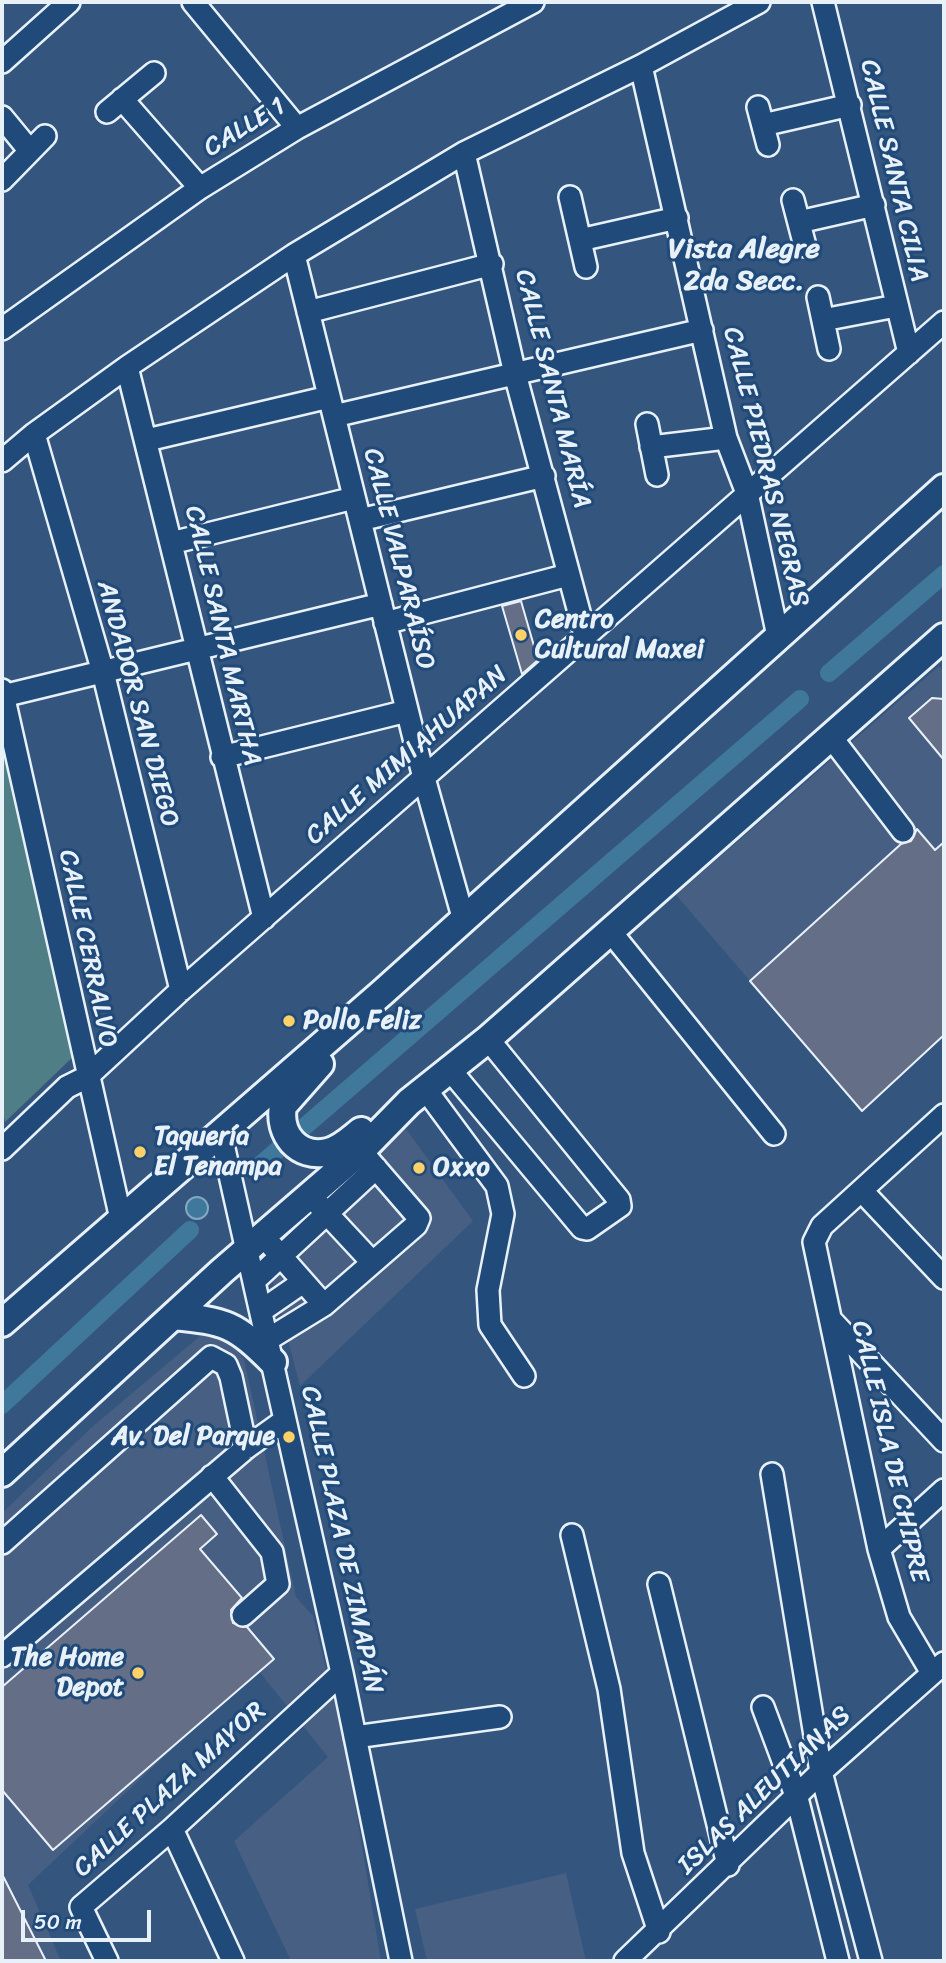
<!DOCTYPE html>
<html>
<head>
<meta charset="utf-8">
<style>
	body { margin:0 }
	#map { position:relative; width:946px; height:1963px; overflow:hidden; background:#34557e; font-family:Sriracha,sans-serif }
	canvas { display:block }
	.frame { position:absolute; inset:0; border:4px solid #e8f1f8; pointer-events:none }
	.scale { position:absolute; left:21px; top:1910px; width:130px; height:32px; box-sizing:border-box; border:4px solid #e8f1f8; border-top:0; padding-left:9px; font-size:21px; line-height:24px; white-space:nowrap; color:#e8f1f8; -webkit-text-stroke:5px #1f4a7a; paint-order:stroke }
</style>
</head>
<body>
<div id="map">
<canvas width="946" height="1963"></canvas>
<div class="frame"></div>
<div class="scale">50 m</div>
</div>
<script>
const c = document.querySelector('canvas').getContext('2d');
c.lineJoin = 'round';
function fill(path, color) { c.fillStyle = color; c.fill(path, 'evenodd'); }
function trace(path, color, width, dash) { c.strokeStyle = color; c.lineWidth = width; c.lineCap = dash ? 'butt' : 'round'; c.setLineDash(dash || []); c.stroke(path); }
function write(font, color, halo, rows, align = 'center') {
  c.font = font + ' Sriracha,sans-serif'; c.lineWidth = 6; c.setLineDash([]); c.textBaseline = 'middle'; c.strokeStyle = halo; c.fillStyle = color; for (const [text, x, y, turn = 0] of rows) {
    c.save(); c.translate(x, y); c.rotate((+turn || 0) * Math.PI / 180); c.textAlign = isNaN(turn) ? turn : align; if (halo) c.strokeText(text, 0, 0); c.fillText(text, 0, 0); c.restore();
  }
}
fill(new Path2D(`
	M 939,666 L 944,672 L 944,1035 L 862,1111 L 676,895 Z
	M 406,1129 L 473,1221 L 300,1386 L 266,1256 L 284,1233 Z
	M 200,1336 L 213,1336 L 231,1343 L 244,1359 L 296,1597 L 313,1616 L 345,1744 L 381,1961 L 291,1961 L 234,1841 L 328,1757 L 257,1669 L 28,1885 L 61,1961 L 2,1961 L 2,1513 L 92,1427 Z
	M 566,1873 L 586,1961 L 427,1961 L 415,1909 Z`), '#465f83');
fill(new Path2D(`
	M 2,725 L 76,1054 L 5,1122 L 2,1105 Z`), '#507e87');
const water = new Path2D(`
	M186 1208a11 11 0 1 1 22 0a11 11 0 1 1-22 0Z`);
fill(water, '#40789b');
trace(water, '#83a8c0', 2);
trace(new Path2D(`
	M 829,673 L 944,574
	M 259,1166 L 800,699
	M 2,1405 L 190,1230`), '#40789b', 18);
const building = new Path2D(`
	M 521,601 L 538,660 L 522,674 L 502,606 Z
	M 932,698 L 944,699 L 944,760 L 909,718 Z
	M 917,829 L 935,850 L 944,842 L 944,1035 L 862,1111 L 750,981 L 901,844 L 911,841 Z
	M 201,1515 L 217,1534 L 200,1549 L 242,1598 L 231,1610 L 233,1623 L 247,1627 L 274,1659 L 53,1850 L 2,1790 L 2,1687 Z
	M 2,1874 L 46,1961 L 2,1961 Z`);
fill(building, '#656e87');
trace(building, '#e8f1f8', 2);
const minor = new Path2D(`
	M 193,2 L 297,128
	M 823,2 L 909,353
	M 2,62 L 69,2
	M 641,66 L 726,438 L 747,493 L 778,636
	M 122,99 L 200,188
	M 758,107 L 768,145
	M 107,112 L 154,73
	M 2,117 L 30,151
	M 763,125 L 850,105
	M 464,153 L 515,374 L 586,638
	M 2,180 L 45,136
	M 570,197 L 586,267
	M 793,200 L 805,246
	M 799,222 L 874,205
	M 580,240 L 677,218
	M 294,255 L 424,778 L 463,917
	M 818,297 L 829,349
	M 308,312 L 492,264
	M 823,320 L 896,306
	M 2,329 L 200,188 L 297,128 L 533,2
	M 127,367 L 264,918
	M 334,416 L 702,330
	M 647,424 L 657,475
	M 34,434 L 103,672 L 181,990
	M 147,440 L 329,397
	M 651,447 L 726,438
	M 2,461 L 34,434 L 127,367 L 294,255 L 464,153 L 641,66 L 759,2
	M 360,520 L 544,476
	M 171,543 L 354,498
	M 385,623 L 568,575
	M 2,690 L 121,1219
	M 3,696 L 381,604
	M 831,737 L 903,831
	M 222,757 L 407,711
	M 610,931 L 774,1134
	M 451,1071 L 582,1228 L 587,1229 L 620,1206 L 619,1200 L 488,1039
	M 426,1090 L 497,1186 L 503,1214 L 488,1290 L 490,1325 L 524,1376
	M 220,1131 L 342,1673 L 401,1961
	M 2,1149 L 67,1087 L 87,1077 L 181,990 L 944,322
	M 862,1191 L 944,1278
	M 319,1205 L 372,1262
	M 272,1246 L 324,1305
	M 254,1281 L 376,1168
	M 261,1311 L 303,1282
	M 831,1320 L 944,1441
	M 267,1340 L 324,1305 L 416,1225 L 419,1218 L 361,1151
	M 772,1474 L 821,1772 L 871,1961
	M 212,1476 L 272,1552 L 278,1584 L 243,1615
	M 572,1535 L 609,1689 L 633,1853 L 659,1932
	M 2,1543 L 211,1357 L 226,1365 L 231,1377 L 246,1448
	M 879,1549 L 944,1490
	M 659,1584 L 728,1865
	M 2,1656 L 246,1448 L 285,1420
	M 932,1673 L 899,1617 L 879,1549 L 814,1242 L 822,1226 L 944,1115
	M 763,1707 L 797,1798 L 838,1961
	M 355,1737 L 500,1717
	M 172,1829 L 233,1961
	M 107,1961 L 81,1907 L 172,1829 L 342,1673
	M 625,1961 L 821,1772 L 944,1663`);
const major = new Path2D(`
	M 320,1064 L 283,1106 C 278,1134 298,1159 328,1152 C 341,1149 351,1139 361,1131
	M 173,1316 C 226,1321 235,1324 273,1362
	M 2,1323 L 383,992 L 944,488
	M 2,1473 L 222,1271 L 361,1151 L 409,1102 L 488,1039 L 944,637`);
trace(minor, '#e8f1f8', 26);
trace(major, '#e8f1f8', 32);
trace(minor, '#1f4a7a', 21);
trace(major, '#1f4a7a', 26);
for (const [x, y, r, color] of [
	[521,635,7,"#ffd166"],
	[289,1021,7,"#ffd166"],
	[140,1152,7,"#ffd166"],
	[419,1168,7,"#ffd166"],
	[289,1437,7,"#ffd166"],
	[138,1673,7,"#ffd166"]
]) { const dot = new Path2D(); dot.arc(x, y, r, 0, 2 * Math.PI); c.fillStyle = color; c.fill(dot); trace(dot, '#1f4a7a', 2.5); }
write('26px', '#e8f1f8', '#1f4a7a', [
	["CALLE 1",245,128,-31],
	["CALLE SANTA CILIA",893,171,77],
	["CALLE SANTA MARÍA",552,389,76],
	["CALLE PIEDRAS NEGRAS",765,467,76],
	["CALLE VALPARAÍSO",398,559,76],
	["CALLE SANTA MARTHA",222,636,77],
	["ANDADOR SAN DIEGO",137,704,75],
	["CALLE MIMIAHUAPAN",407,756,-41],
	["CALLE CERRALVO",87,949,78],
	["CALLE ISLA DE CHIPRE",889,1452,77],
	["CALLE PLAZA DE ZIMAPÁN",341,1540,78],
	["CALLE PLAZA MAYOR",170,1790,-42],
	["ISLAS ALEUTIANAS",765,1791,-44]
]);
write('bold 26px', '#e8f1f8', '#1f4a7a', [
	["Centro",535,620],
	["Cultural Maxei",535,650],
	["Pollo Feliz",303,1021],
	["Taquería",154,1137],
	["El Tenampa",154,1167],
	["Oxxo",433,1168],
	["Av. Del Parque",275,1437,"right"],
	["The Home",124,1658,"right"],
	["Depot",124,1688,"right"]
], 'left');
write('bold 28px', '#e8f1f8', '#1f4a7a', [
	["Vista Alegre",744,250],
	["2da Secc.",744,282]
]);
</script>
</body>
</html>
